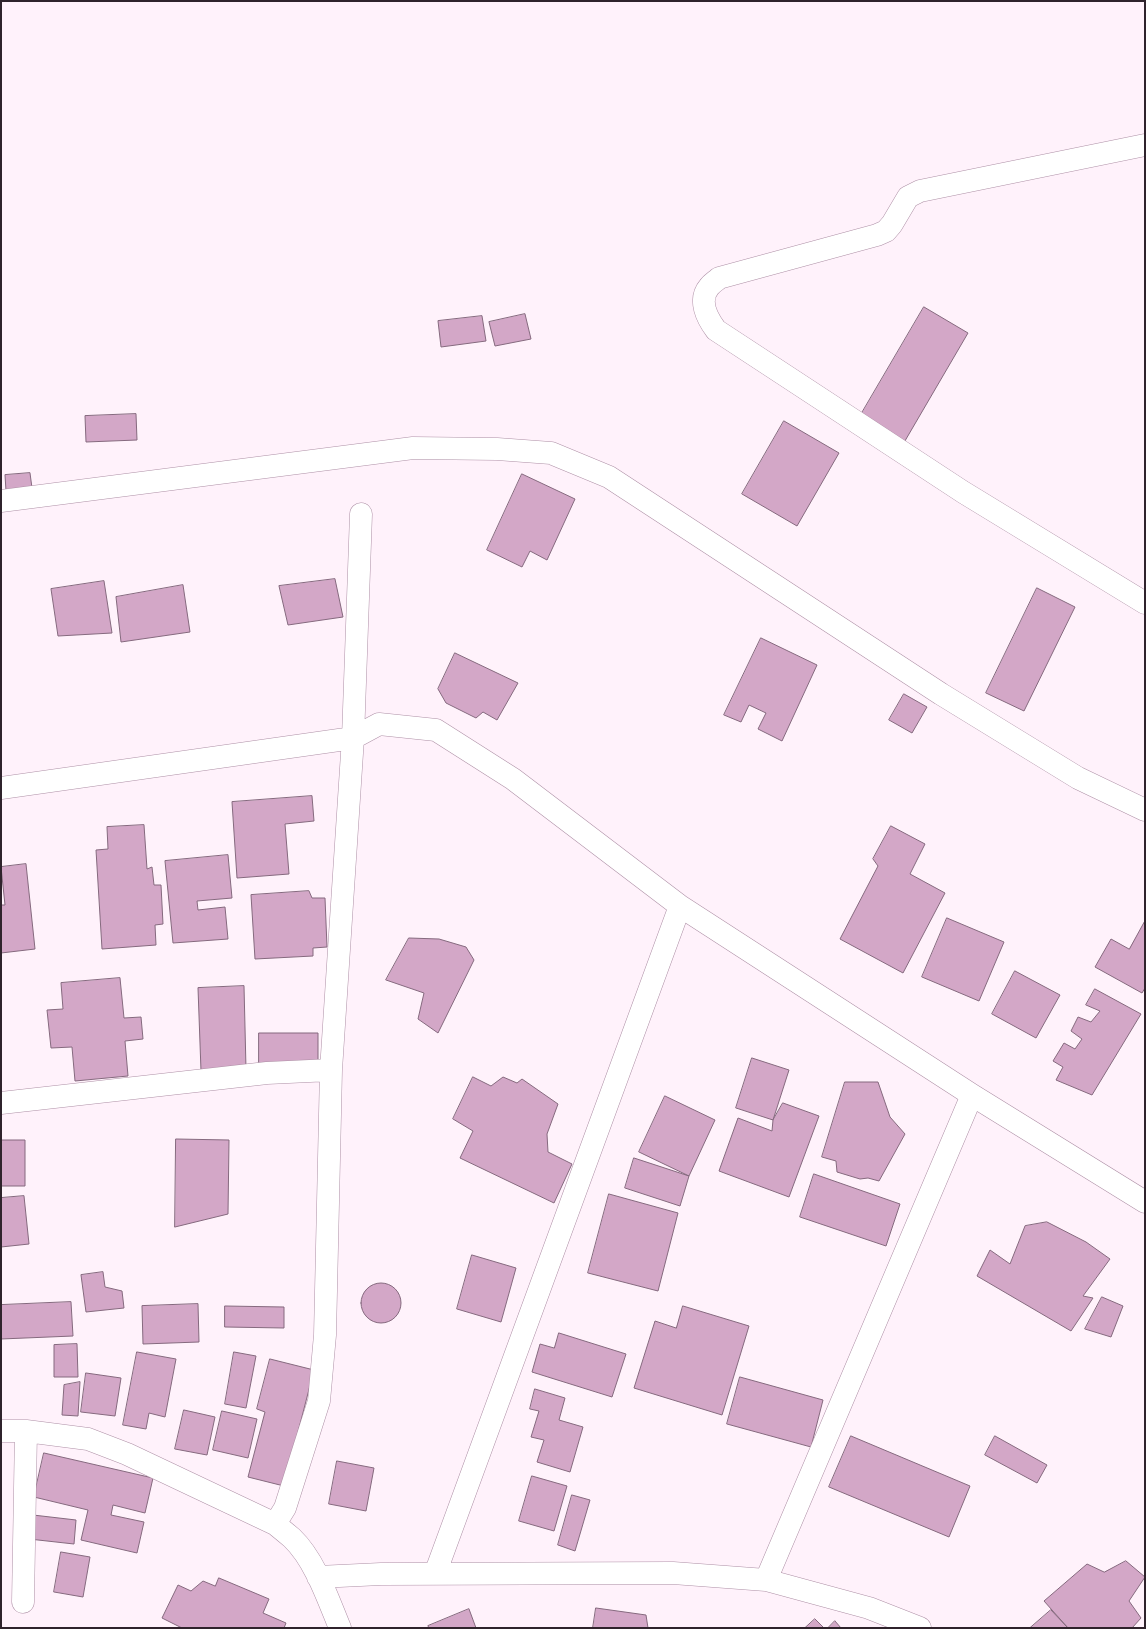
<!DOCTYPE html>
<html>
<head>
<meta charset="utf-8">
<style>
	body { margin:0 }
	#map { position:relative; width:1146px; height:1629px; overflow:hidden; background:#fff2fb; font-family:"Zilla Slab",serif }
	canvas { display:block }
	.frame { position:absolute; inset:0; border:2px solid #2f232c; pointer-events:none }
</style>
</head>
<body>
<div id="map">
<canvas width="1146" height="1629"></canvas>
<div class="frame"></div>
</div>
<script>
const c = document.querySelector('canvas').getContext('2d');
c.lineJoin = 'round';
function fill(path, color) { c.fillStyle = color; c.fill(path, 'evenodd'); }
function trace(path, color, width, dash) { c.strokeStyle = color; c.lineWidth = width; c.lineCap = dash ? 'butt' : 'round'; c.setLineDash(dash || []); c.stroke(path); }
const building = new Path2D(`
	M 924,307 L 968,333 L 902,446 L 859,418 Z
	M 525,314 L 531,339 L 495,346 L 489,322 Z
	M 482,316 L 486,341 L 441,347 L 438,321 Z
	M 136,414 L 137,440 L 86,442 L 85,416 Z
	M 784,421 L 839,453 L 797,526 L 742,494 Z
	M 30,473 L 32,488 L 6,491 L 5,475 Z
	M 522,474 L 575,499 L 547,560 L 530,551 L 522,567 L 487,550 Z
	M 335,579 L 343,617 L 288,625 L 279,586 Z
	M 104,581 L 112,633 L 58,636 L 51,589 Z
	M 183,585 L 190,632 L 121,642 L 116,597 Z
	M 1037,588 L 1075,607 L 1024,711 L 986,693 Z
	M 761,638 L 817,665 L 782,741 L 758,729 L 766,713 L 749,705 L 741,722 L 724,715 Z
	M 455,653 L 518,683 L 497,720 L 483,712 L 476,718 L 446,703 L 438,689 Z
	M 904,694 L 927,707 L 912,733 L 889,720 Z
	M 312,796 L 314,821 L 285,824 L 289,874 L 237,878 L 232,802 Z
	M 144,825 L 147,869 L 152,867 L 154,885 L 161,885 L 163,924 L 155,925 L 156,945 L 102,949 L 96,850 L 108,849 L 107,827 Z
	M 891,826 L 925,844 L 910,874 L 945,893 L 903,973 L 840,939 L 878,866 L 873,859 Z
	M 228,855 L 232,898 L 197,901 L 198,910 L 225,907 L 228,939 L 173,943 L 165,861 Z
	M 26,864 L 35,949 L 1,953 L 1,905 L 5,905 L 1,867 Z
	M 309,891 L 312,898 L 325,898 L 327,947 L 313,948 L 313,956 L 255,959 L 251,895 Z
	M 947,918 L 1004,942 L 979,1001 L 922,977 Z
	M 1145,921 L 1145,988 L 1142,993 L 1095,967 L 1111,939 L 1129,949 Z
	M 409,938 L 439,939 L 466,947 L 474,960 L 438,1033 L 418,1019 L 424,993 L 386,980 Z
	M 1015,971 L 1060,995 L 1036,1038 L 992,1014 Z
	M 120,978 L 124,1018 L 141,1017 L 143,1039 L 125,1041 L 128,1076 L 75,1081 L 72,1047 L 51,1048 L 47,1010 L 63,1009 L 61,983 Z
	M 244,986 L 246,1069 L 201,1071 L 198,988 Z
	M 1095,989 L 1141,1014 L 1092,1095 L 1056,1080 L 1063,1067 L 1053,1061 L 1064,1043 L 1075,1049 L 1082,1039 L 1071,1031 L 1078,1017 L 1091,1022 L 1100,1011 L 1086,1005 Z
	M 259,1033 L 318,1033 L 318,1067 L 259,1067 Z
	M 752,1058 L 789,1070 L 773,1120 L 736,1108 Z
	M 473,1077 L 491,1086 L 503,1077 L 517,1083 L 522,1079 L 558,1104 L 547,1134 L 548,1152 L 572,1164 L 554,1203 L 460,1158 L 473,1131 L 453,1119 Z
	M 845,1082 L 878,1082 L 890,1117 L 905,1134 L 879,1181 L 868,1178 L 860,1179 L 837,1172 L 836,1161 L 822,1157 Z
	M 665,1096 L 715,1120 L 689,1176 L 639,1152 Z
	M 783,1103 L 819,1116 L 789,1197 L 719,1171 L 738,1118 L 772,1131 L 773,1120 Z
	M 176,1139 L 229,1140 L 228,1214 L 175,1227 Z
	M 1,1140 L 25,1140 L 25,1186 L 1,1186 Z
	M 634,1158 L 689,1176 L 680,1206 L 625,1188 Z
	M 814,1174 L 900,1204 L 886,1246 L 800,1217 Z
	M 609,1194 L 678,1213 L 658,1291 L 588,1273 Z
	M 24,1196 L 29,1244 L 1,1247 L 1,1198 Z
	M 1047,1222 L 1086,1242 L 1110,1259 L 1083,1296 L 1093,1298 L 1071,1331 L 977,1276 L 990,1250 L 1010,1264 L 1025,1226 Z
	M 472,1255 L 516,1268 L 501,1322 L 457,1309 Z
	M 103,1272 L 105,1287 L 122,1291 L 124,1308 L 86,1312 L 81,1275 Z
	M361 1303a20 20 0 1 1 40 0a20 20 0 1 1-40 0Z
	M 1102,1297 L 1123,1306 L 1111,1337 L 1085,1329 Z
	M 71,1302 L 73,1336 L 1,1339 L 1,1305 Z
	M 198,1304 L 199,1342 L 143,1344 L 142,1306 Z
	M 225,1306 L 284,1307 L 284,1328 L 225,1327 Z
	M 683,1306 L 749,1326 L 722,1415 L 634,1388 L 655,1321 L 676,1328 Z
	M 559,1333 L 626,1354 L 612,1397 L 532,1372 L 540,1344 L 554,1348 Z
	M 77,1344 L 78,1377 L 54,1377 L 54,1345 Z
	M 137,1352 L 176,1359 L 165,1417 L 149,1413 L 146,1429 L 123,1425 Z
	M 234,1352 L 256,1356 L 246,1408 L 225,1404 Z
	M 270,1359 L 314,1370 L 284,1486 L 248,1477 L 265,1412 L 257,1409 Z
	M 86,1373 L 121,1378 L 115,1416 L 81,1412 Z
	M 740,1377 L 823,1400 L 811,1447 L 727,1424 Z
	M 80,1382 L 78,1416 L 62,1415 L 64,1385 Z
	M 535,1389 L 565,1398 L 559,1420 L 583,1427 L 570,1472 L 537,1462 L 544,1440 L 531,1437 L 539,1411 L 530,1409 Z
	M 184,1410 L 215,1417 L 207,1455 L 175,1449 Z
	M 222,1411 L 257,1419 L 248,1458 L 213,1450 Z
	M 851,1436 L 970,1486 L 949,1537 L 829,1487 Z
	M 995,1436 L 1047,1465 L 1037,1483 L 985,1455 Z
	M 44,1453 L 153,1478 L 145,1513 L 113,1505 L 111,1515 L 144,1522 L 137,1553 L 81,1540 L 88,1510 L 34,1497 Z
	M 337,1461 L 374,1468 L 366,1511 L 329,1504 Z
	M 532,1476 L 567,1486 L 554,1531 L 519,1521 Z
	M 572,1495 L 590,1500 L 575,1551 L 558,1545 Z
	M 33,1515 L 76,1520 L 74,1544 L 29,1539 Z
	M 61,1552 L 90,1557 L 83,1597 L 54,1592 Z
	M 1126,1561 L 1145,1577 L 1129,1601 L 1141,1618 L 1132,1628 L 1068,1628 L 1044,1601 L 1087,1564 L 1104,1572 Z
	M 219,1578 L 269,1599 L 263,1613 L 286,1623 L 284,1628 L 182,1628 L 162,1618 L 178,1585 L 191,1591 L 203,1581 L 215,1586 Z
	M 596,1608 L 646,1615 L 648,1628 L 593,1628 Z
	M 469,1609 L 476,1628 L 429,1628 L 428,1626 Z
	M 1051,1610 L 1068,1628 L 1030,1628 Z
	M 815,1619 L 824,1628 L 805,1628 Z
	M 835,1621 L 841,1628 L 828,1628 Z`);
fill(building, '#d3a7c7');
trace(building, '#85697e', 1);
const minor = new Path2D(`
	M 1145,145 L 920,191 L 908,197 L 892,224 L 886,231 L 877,235 L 719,278 C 716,281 712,283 709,287 C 698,300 707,318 716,330 L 963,492 L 1145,603
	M 1,501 L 413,448 L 497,449 L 551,453 L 609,477 L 941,694 L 1078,778 L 1145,810
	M 1,788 L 353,738 L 379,724 L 436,730 L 513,779 L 680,906 L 972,1095 L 1145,1202
	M 1,1103 L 267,1073 L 331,1070
	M 1,1431 L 26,1431 L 88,1439 L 127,1454 L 275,1524 C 280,1528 286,1533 292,1538 C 315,1560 328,1599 340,1628
	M 275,1524 L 285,1508 L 319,1401 L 325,1335 L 331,1070 L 353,738 L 361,514
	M 435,1574 L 680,906
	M 318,1577 L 381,1574 L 673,1573 L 766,1580 L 869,1608 L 920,1628
	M 766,1580 L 972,1095
	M 23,1602 L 26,1431`);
trace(minor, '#ae90a6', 23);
trace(minor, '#fff', 22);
</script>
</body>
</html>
